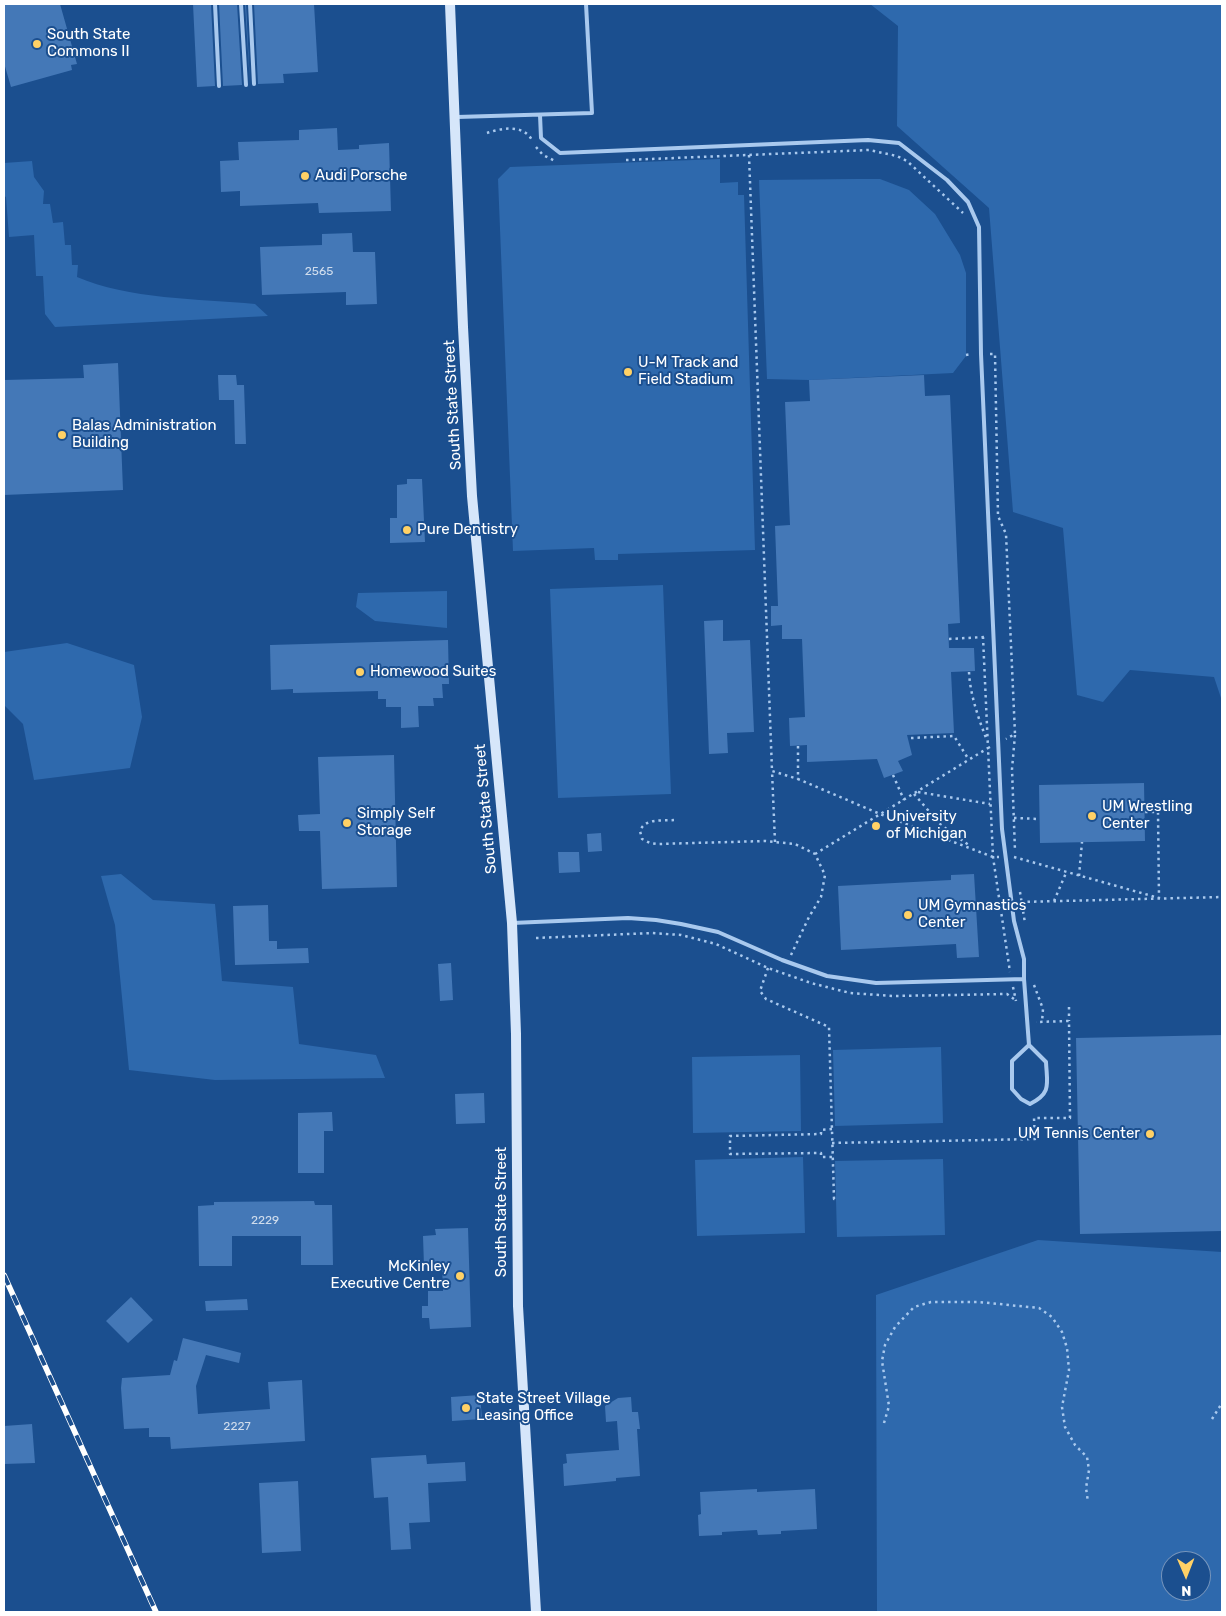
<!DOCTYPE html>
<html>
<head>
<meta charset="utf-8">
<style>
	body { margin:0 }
	#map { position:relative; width:1226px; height:1616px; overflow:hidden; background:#1b4f8f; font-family:Rubik,sans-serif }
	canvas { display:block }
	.frame { position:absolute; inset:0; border:5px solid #fff; pointer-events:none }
	.north { position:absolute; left:1161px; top:1551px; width:50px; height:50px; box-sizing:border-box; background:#1b4f8f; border:1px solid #7695bc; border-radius:50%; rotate:179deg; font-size:14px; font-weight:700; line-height:20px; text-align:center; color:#fff }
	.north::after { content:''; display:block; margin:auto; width:18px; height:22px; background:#ffd166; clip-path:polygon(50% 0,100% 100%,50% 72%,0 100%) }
</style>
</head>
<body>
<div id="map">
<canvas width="1226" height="1616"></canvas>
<div class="frame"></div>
<div class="north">N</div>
</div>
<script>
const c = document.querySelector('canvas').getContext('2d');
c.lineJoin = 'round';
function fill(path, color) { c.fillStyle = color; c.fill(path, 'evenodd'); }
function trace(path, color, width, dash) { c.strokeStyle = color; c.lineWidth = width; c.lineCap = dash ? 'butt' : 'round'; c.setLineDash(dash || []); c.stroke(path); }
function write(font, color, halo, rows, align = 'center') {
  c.font = font + ' Rubik,sans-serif'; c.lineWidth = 4; c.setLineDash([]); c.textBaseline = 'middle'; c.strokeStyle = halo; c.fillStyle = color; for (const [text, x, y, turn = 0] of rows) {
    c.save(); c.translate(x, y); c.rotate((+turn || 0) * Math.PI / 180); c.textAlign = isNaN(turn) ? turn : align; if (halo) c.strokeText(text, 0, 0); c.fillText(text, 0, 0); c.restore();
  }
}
fill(new Path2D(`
	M 870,4 L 1222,4 L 1222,701 L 1214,677 L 1130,670 L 1103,702 L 1077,695 L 1063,528 L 1013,512 L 989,208 L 897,126 L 898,26 Z
	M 720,159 L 720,183 L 738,182 L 738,195 L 744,195 L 755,550 L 618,554 L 618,560 L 595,560 L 594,548 L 513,551 L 498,179 L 510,167 Z
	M 32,161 L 34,177 L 44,191 L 43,204 L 50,204 L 53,223 L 63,222 L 65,245 L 71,245 L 72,265 L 78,265 L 77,277 C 127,299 200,299 255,304 L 268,316 L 55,327 L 45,314 L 43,276 L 36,276 L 34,235 L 9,237 L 6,197 L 4,196 L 4,163 Z
	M 856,179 L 880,179 L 909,190 L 935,214 L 960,255 L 966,273 L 966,356 L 953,373 L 809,380 L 767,379 L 759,180 Z
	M 663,585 L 671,794 L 558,798 L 550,589 Z
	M 447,591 L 447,628 L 375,621 L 356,607 L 358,593 Z
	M 67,643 L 134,665 L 142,717 L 130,768 L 34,780 L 23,724 L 4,705 L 4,652 Z
	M 121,874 L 153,900 L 215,904 L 222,981 L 293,987 L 299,1044 L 376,1055 L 385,1078 L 215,1080 L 129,1070 L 115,925 L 101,876 Z
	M 941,1047 L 943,1123 L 835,1126 L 833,1050 Z
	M 800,1055 L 801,1131 L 693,1133 L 692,1057 Z
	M 803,1157 L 805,1233 L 697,1236 L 695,1160 Z
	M 943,1159 L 945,1235 L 837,1237 L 835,1161 Z
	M 1038,1240 L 1222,1252 L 1222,1612 L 877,1612 L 876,1295 ZM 1171,1561 L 1201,1561 L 1201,1591 L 1171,1591 Z`), '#2e69ad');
fill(new Path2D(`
	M 4,4 L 60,4 L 77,64 L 71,65 L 72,70 L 11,87 L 4,63 Z
	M 193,4 L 211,4 L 215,86 L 197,87 Z
	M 219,4 L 237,4 L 242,85 L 223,86 Z
	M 245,4 L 246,4 L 250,85 Z
	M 254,4 L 314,4 L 318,72 L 283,74 L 284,83 L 258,84 Z
	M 337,128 L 338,150 L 359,149 L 359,145 L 389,143 L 391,211 L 319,213 L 318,203 L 240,206 L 240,191 L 221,192 L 220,161 L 239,160 L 238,142 L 299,140 L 299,130 Z
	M 352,233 L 353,252 L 375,252 L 377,304 L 346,305 L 346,292 L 262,295 L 260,247 L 322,245 L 322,234 Z
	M 118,363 L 123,490 L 4,495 L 4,380 L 84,378 L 83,365 Z
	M 218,375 L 236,375 L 237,385 L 244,385 L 246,444 L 235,444 L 234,400 L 219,400 Z
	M 924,375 L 925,396 L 950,395 L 960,623 L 948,624 L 949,648 L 974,648 L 975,671 L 951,672 L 954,733 L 907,735 L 912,755 L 898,761 L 903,771 L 884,778 L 877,759 L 807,762 L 807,745 L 790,746 L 789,718 L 805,717 L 802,639 L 782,639 L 782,625 L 771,626 L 771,606 L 778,606 L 775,526 L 790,525 L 785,402 L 810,401 L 809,380 Z
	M 407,479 L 422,479 L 425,542 L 390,543 L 390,518 L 397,518 L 397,485 L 407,484 Z
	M 723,620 L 723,641 L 750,640 L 754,732 L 727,733 L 728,753 L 709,754 L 704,621 Z
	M 448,640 L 449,684 L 442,684 L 443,698 L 433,698 L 434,706 L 418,706 L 419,727 L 401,728 L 401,707 L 386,707 L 386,699 L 378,699 L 378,691 L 293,693 L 293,689 L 271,690 L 270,645 Z
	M 394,755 L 397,887 L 322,889 L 320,831 L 299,831 L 298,815 L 320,814 L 318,757 Z
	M 1144,783 L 1145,841 L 1040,843 L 1039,785 Z
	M 601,833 L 602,851 L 588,852 L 587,834 Z
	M 558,852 L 579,852 L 580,872 L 559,873 Z
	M 974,874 L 979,957 L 957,958 L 956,944 L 841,950 L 838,886 L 951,880 L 951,875 Z
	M 268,905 L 269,941 L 277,941 L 277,949 L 308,948 L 309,963 L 235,965 L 233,906 Z
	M 451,963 L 453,1000 L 440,1001 L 438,964 Z
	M 1222,1035 L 1222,1231 L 1080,1234 L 1076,1038 Z
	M 484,1093 L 485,1123 L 456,1124 L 455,1094 Z
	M 332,1112 L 333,1131 L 324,1131 L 324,1173 L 298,1173 L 298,1113 Z
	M 314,1201 L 315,1205 L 332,1205 L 333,1265 L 301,1265 L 301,1236 L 232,1236 L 232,1266 L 199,1266 L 198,1206 L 214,1205 L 214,1202 Z
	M 468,1228 L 471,1327 L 430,1329 L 429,1318 L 422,1318 L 422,1306 L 428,1306 L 428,1291 L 443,1291 L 442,1266 L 424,1266 L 423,1236 L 436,1235 L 435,1229 Z
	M 131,1297 L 153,1320 L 128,1343 L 106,1321 Z
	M 247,1299 L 248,1310 L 206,1311 L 205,1301 Z
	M 183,1338 L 241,1353 L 239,1363 L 206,1355 L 196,1386 L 198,1414 L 270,1409 L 268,1382 L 302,1380 L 305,1441 L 171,1449 L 170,1437 L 149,1437 L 149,1428 L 124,1429 L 121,1388 L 122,1378 L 170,1375 L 174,1360 L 177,1361 Z
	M 480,1395 L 482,1419 L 452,1421 L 451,1397 Z
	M 631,1397 L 632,1412 L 638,1412 L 640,1429 L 637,1429 L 640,1476 L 616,1478 L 616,1481 L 564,1486 L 563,1464 L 567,1463 L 566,1454 L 619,1450 L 617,1421 L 606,1422 L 605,1406 L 618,1398 Z
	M 32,1424 L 35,1463 L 4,1464 L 4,1426 Z
	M 426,1455 L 427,1464 L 465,1462 L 466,1481 L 428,1483 L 430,1522 L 409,1523 L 411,1549 L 391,1550 L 388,1497 L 374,1498 L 371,1458 Z
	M 298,1481 L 301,1551 L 262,1553 L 259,1483 Z
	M 757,1489 L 757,1492 L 815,1489 L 817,1529 L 781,1531 L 781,1534 L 758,1535 L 757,1530 L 722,1532 L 722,1535 L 699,1536 L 698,1515 L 701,1514 L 700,1492 Z`), '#4478b7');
trace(new Path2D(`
	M 487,133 C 502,128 523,124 532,140
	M 536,147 L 543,155 L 555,161
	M 749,155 L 772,771
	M 626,160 L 869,150 L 897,156 L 907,161 L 963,213
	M 990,354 L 995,354 L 998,516 L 1006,534 L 1015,734 L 1006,739
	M 966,355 L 972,354
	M 949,639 L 984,637
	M 969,672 C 970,694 978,717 986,738
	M 1015,735 L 1012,769 L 1015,851
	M 911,738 L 954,736 L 969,760
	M 798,746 L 798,779 L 880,814 L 993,857 L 999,857
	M 990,747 L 988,748 L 993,857 L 1010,972
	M 893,775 L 904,800
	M 918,792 L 990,804
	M 914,794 L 941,825 L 970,846
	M 1014,818 L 1039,819
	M 674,820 C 661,821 645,818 640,831 L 642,839 L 650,843 L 658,844 L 765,841 L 795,844 L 815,854 L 825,875 L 821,897 L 809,917 L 791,955
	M 775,842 L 772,771 L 798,779
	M 815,854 L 988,748 L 983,637
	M 1014,857 L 1159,898 L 1158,812 L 1145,812
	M 1079,876 L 1082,842
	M 1020,892 L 1025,923
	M 1054,901 L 1066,873
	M 1021,902 L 1222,897
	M 536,938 L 652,933 L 681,935 L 716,944 L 768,968 L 811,983 L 850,993 L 893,996 L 1007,994 L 1014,999
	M 768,968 L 760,991 L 766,999 L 829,1027 L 834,1199 L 836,1198
	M 1034,985 L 1043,1009 L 1042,1022
	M 1013,987 L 1016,1001
	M 1069,1007 L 1069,1021
	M 832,1129 L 821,1130 L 821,1134 L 730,1136 L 730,1154 L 821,1153 L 821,1157 L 833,1157
	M 832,1143 L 1035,1139 L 1034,1118 L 1070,1118 L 1069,1021 L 1036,1022
	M 1212,1419 L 1222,1403
	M 884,1423 L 889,1406 L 882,1361 L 885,1345 L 895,1327 L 914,1307 L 931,1302 L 979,1302 L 1039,1308 L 1052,1317 L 1062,1332 L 1067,1348 L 1069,1370 L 1062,1407 L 1065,1427 L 1075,1445 L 1087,1457 L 1089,1470 L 1086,1488 L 1088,1502`), '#a9c9ee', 2.5, [2.5, 4]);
trace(new Path2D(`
	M 215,4 L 219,86
	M 241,4 L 246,85
	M 250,4 L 254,84
	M 457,117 L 592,113 L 586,4
	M 512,923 L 628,918 L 656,920 L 681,924 L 718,932 L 782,960 L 827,976 L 876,983 L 1024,979 L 1024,959 L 1014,921 L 1002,829 L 981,354 L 979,227 L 968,202 L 947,180 L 899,143 L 868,140 L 560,153 L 541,138 L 540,115
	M 1024,979 L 1029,1045 L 1012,1061 L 1012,1089 L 1021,1099 L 1030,1104 C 1052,1093 1047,1084 1046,1062 L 1029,1045`), '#a9c9ee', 4);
trace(new Path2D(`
	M 450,4 L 463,327 L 472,496 L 512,923 L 516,1034 L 518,1306 L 536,1612`), '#d6e6fa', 10);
const rail = new Path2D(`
	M 4,1275 L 156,1612`);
trace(rail, '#fff', 5.5);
trace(rail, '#1b4f8f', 4, [11]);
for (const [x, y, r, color] of [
	[37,44,5,"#ffd166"],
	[305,176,5,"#ffd166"],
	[628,372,5,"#ffd166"],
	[62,435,5,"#ffd166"],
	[407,530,5,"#ffd166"],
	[360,672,5,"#ffd166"],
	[1092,816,5,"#ffd166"],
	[347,823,5,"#ffd166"],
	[876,826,5,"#ffd166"],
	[908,915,5,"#ffd166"],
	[1150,1134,5,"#ffd166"],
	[460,1276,5,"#ffd166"],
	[466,1408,5,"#ffd166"]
]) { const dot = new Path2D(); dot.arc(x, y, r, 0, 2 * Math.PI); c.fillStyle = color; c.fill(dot); trace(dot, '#1b4f8f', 2); }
write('12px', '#d0dded', null, [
	["2565",319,272],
	["2229",265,1221],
	["2227",237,1427]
]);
write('15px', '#fff', '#1b4f8f', [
	["South State",47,35],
	["Commons II",47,52],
	["Audi Porsche",315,176],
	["U-M Track and",638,363],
	["Field Stadium",638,380],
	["Balas Administration",72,426],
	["Building",72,443],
	["Pure Dentistry",417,530],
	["Homewood Suites",370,672],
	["UM Wrestling",1102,807],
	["Center",1102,824],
	["Simply Self",357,814],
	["Storage",357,831],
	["University",886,817],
	["of Michigan",886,834],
	["UM Gymnastics",918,906],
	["Center",918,923],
	["UM Tennis Center",1140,1134,"right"],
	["McKinley",450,1267,"right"],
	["Executive Centre",450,1284,"right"],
	["State Street Village",476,1399],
	["Leasing Office",476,1416]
], 'left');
write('15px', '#fff', '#1b4f8f', [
	["South State Street",453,405,-93],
	["South State Street",486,809,-95],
	["South State Street",502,1212,-90]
]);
</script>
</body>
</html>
